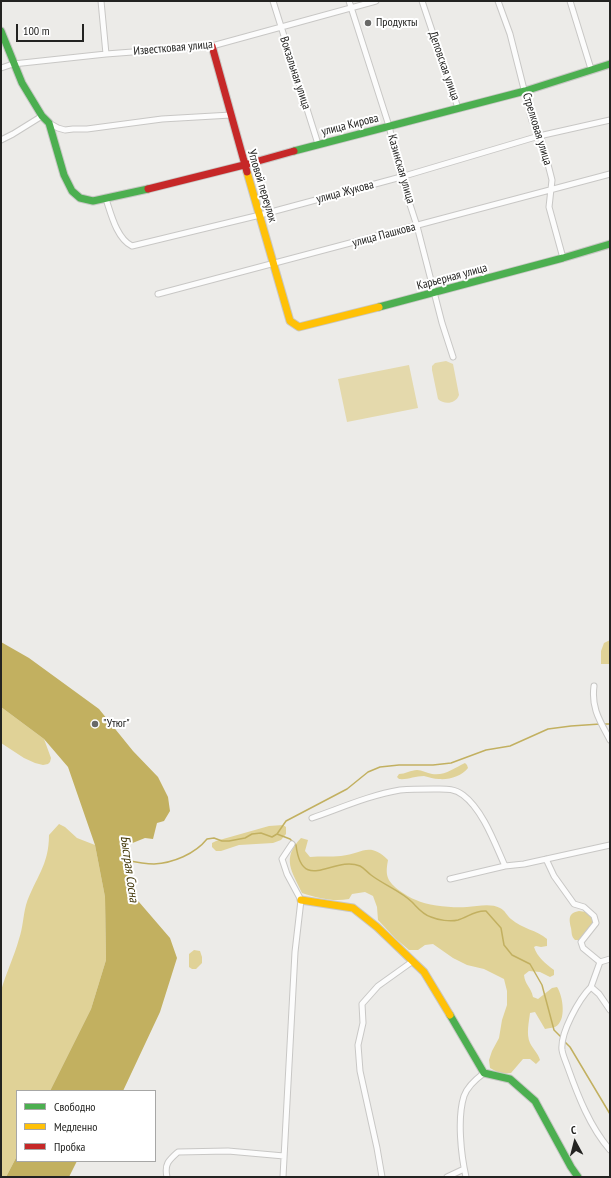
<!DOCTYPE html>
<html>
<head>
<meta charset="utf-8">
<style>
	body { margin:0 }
	#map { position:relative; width:611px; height:1178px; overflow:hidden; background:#ecebe8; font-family:"PT Sans Narrow",sans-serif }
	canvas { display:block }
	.frame { position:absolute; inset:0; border:2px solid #232321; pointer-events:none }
	.legend { position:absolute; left:16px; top:1090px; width:140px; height:72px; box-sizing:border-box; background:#fff; border:1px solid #a7a7a6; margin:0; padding:5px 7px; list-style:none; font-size:12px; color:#232321 }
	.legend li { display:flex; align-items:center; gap:8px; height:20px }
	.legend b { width:20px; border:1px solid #a7a7a6 }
	.north { position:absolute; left:555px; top:1122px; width:40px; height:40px; -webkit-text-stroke:3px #fff; paint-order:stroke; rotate:353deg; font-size:11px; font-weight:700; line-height:16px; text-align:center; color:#232321 }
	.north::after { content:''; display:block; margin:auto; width:14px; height:18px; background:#232321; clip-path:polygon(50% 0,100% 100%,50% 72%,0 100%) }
	.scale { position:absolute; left:16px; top:24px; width:68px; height:18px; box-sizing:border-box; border:2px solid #232321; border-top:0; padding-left:5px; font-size:12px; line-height:14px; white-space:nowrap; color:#232321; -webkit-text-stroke:3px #fff; paint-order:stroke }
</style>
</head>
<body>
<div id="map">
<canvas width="611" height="1178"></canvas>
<div class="frame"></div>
<ul class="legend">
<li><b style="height:5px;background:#4caf50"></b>Свободно</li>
<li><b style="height:5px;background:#ffc107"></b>Медленно</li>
<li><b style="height:5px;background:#c62828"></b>Пробка</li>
</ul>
<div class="north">С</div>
<div class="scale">100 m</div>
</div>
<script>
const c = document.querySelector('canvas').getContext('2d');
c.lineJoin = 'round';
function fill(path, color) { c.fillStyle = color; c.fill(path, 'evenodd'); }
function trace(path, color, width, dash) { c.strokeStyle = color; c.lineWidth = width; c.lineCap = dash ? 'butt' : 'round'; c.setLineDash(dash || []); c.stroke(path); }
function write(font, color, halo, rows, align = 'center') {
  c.font = font + ' "PT Sans Narrow",sans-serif'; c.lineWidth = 4; c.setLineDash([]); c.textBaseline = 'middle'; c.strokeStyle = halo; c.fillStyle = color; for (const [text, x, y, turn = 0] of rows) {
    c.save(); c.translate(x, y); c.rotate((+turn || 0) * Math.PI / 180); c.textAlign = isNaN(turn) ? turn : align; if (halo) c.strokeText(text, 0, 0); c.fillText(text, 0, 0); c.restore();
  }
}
fill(new Path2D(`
	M 446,361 L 453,364 L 459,395 C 456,404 444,405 438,399 L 432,370 L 432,366 L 435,363 Z
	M 409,365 L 418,408 L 347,422 L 338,379 Z`), '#e4d9ac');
fill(new Path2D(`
	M 610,640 L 610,664 L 601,664 L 601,651 L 604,643 Z
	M 1,707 L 44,739 L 51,758 L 50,762 L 48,764 L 43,765 L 35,763 L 24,758 L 1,743 Z
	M 465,763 L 467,765 L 468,768 C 462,776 449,780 439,779 C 434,779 429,777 424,776 C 415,776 407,780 399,779 L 397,777 L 399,774 C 405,774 411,770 417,770 C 422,770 427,773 432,774 C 445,776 454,768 465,763 Z
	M 59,824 L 65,827 L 77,838 L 95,845 L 105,897 L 106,960 L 91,1009 L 50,1091 L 17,1091 L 17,1156 L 6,1177 L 1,1177 L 1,991 C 6,973 14,957 19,939 C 23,928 23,916 26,905 C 35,878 49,866 49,835 Z
	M 283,825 L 286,827 L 286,834 L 281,840 L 273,843 L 239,845 L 221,851 L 216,851 L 212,847 L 212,843 L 216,841 L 269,826 Z
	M 301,838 L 308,840 L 305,851 L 310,857 C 320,856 331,857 341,856 C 362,854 369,841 388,860 C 385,876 387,881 400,891 C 405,894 410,898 416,900 C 428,906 453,908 467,907 C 478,906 491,903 500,908 C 505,910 507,916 511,919 C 522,929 537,930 547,939 L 547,946 L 541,947 L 536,946 L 534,947 C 537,957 546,964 554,970 L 554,975 L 550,977 L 540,972 L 529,971 L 524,975 C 525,985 531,987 533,997 L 538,999 L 552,988 L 557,987 C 563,996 567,1021 555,1027 C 553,1028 548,1028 545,1029 L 535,1012 L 530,1013 C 529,1022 526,1034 530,1043 C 533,1049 538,1053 540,1060 L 536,1064 L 530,1059 L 523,1059 L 511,1073 L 501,1074 L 490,1068 L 489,1060 L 492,1051 L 499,1038 L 502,1020 L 507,1005 L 507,991 L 504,979 L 484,969 L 467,965 L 453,958 L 433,944 L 425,945 L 418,950 L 409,950 L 395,938 L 378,920 L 377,907 L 373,896 L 365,892 L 352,894 L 349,899 C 333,902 318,898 302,893 C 292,871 281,859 301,838 Z
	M 579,911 L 586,912 L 591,915 L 593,923 L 580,940 L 575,940 C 571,936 572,933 571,928 C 569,919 568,913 579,911 Z
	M 194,950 L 200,951 L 202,957 L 202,963 L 196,969 L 192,969 L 189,967 L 189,954 Z`), '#e0d297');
fill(new Path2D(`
	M 1,642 L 29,658 L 99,709 L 133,751 L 158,777 L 168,797 L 170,811 L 164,821 L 157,823 L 153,839 L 145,838 L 130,844 L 126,851 L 128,875 L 133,895 L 170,938 L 177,958 L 160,1012 L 123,1091 L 50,1091 L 91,1009 L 106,960 L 105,897 L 95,845 L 68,767 L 44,739 L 1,707 Z
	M 17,1156 L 17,1161 L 77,1161 L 69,1177 L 6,1177 Z`), '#c2b060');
trace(new Path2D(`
	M 604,724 L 610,724
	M 277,834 L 290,839 L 296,845 C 302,895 333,855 360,866 C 364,868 367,872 371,875 C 384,885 401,891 412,902 C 418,908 422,914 431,917 C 438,920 450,922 458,920 C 468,917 475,910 486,911 L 501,928 L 504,945 L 512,955 L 530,964 L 542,985 L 554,1030 L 562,1038
	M 126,860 C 135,862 145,864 154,864 C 173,863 195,854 207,839 L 214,838 L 222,841 L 229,841 L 245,838 L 252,834 L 261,833 L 272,837 L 277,834 L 286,821 L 347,789 L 368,772 L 380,767 L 399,765 L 433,765 L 451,763 L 486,750 L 510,746 L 548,729 L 571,726 L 600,724
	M 564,1041 L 570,1047 L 610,1114`), '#c2b060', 1.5);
const street = new Path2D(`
	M 101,1 L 106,54
	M 273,1 L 318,144
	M 349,1 L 389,126 L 401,177 L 417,226 L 442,323 L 453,357
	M 422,1 L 458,108
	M 498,1 L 510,34 L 532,121 L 542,141 L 552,180 L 549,207 L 563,258
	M 570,1 L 591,69
	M 1,68 L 13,64 L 106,54 L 212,46 L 376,1
	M 49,123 L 58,128 L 65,130 L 73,129 L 87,129 L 162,119 L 231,115
	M 1,140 L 13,134 L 42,116
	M 106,199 C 111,214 117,239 132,246 L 260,215 L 401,177 L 539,136 L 610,120
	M 158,294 L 610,174
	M 594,686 C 591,708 600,721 610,740
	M 312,818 C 341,808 370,795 400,790 C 412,789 423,789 434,789 C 445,789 454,788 463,795 C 483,810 495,844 505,866
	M 546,859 L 554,876 L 574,904 L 584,907 L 594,916 L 596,923 L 581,942 L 583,948 L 600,962 L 591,987 L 599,994 L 610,1010
	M 450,879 L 505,866 L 524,864 L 610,845
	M 600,962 L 610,959
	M 591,987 C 579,999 560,1033 562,1050 C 563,1056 566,1062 568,1068 C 578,1096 590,1127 610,1150
	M 167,1177 C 164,1164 169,1160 178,1152 L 228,1151 L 284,1156
	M 283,1177 L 295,952 L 301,900 L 287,874 L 282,859 L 292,844
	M 382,1177 L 377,1148 L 360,1071 L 358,1045 L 363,1023 L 362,1004 L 378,986 L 413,961
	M 447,1177 L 464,1169
	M 466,1177 C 461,1155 457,1118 464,1096 C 467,1087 476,1079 484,1073`);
const fast = new Path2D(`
	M 1,31 L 22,83 L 42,116 L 49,123 L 64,175 L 72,191 L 80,198 L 93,201 L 148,189
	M 294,151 L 525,91 L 610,64
	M 379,307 L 563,258 L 610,244
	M 450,1015 L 484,1073 L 510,1079 L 535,1101 L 571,1167 L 578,1177`);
const slow = new Path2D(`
	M 247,172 L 290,321 L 299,327 L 379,307
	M 301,900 L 353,908 L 377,927 L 424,972 L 450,1015`);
const jam = new Path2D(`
	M 212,46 L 247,172
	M 148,189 L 244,165 L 294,151`);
trace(street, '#c8c7c5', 7);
trace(fast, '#c8c7c5', 9);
trace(slow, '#c8c7c5', 9);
trace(jam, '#c8c7c5', 9);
trace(street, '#fcfcfc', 5);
trace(fast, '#4caf50', 7);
trace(slow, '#ffc107', 7);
trace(jam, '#c62828', 7);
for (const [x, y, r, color] of [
	[368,23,4,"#696967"],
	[95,724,4,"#696967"]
]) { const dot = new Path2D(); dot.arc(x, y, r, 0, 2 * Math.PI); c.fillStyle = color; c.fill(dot); trace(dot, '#fff', 1.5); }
write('12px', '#232321', '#fff', [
	["Продукты",376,23],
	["\"Утюг\"",103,724]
], 'left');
write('12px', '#232321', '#fff', [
	["Известковая улица",173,48,-5],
	["Деповская улица",444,66,71],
	["Вокзальная улица",295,73,72],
	["улица Кирова",350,125,-14],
	["Стрелковая улица",537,129,73],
	["Казинская улица",401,169,74],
	["Угловой переулок",262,186,73],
	["улица Жукова",345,192,-15],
	["улица Пашкова",384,235,-15],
	["Карьерная улица",452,277,-15]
]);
write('italic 13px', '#43380a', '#fff', [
	["Быстрая Сосна",129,869,82]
]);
</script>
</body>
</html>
